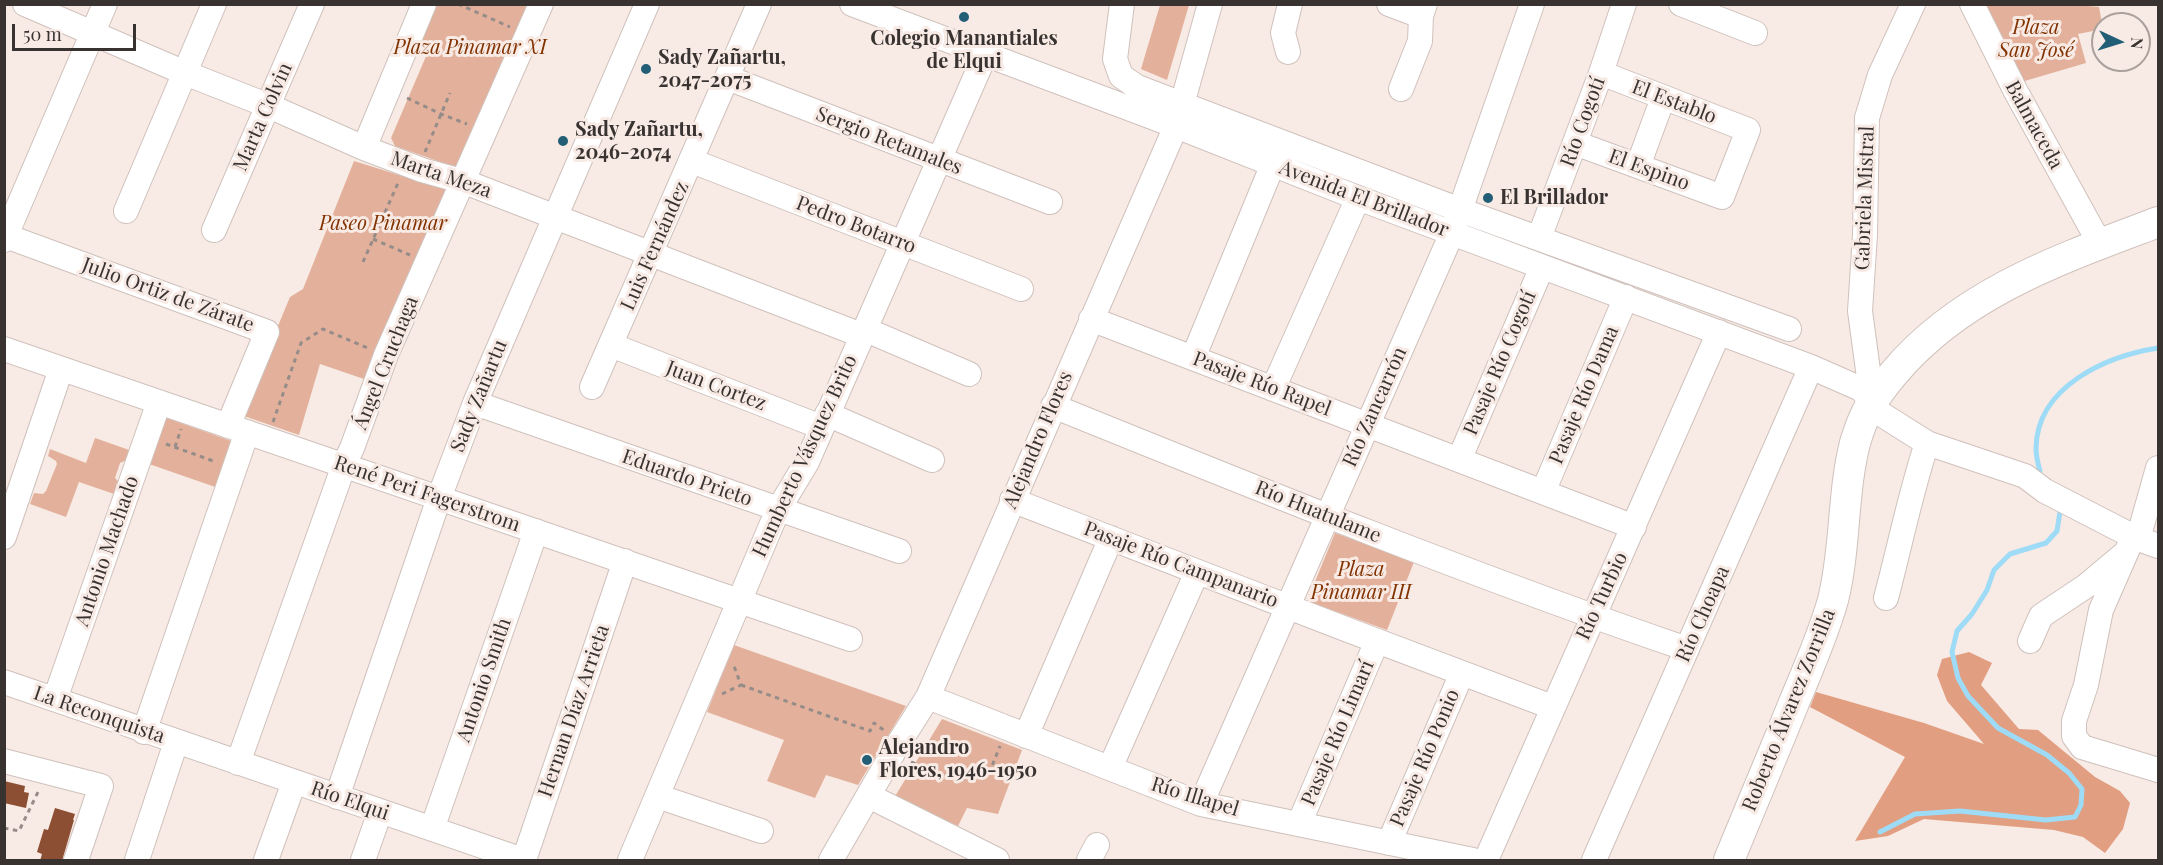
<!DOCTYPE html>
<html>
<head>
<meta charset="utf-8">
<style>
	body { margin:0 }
	#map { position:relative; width:2163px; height:865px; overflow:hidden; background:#f8eae4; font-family:"Playfair Display",serif }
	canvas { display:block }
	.frame { position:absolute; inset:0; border:6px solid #383331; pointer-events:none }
	.north { position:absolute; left:2091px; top:12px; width:60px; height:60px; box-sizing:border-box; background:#f8eae4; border:2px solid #aba19c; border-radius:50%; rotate:94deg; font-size:16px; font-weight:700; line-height:24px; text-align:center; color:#383331 }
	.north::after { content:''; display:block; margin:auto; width:21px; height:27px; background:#225e76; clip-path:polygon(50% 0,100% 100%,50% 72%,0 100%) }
	.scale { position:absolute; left:12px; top:24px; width:124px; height:27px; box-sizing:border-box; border:3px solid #383331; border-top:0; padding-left:8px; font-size:18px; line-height:21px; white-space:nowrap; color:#383331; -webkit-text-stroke:4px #f8eae4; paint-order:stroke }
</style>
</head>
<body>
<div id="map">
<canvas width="2163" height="865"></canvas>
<div class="frame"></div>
<div class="north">N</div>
<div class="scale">50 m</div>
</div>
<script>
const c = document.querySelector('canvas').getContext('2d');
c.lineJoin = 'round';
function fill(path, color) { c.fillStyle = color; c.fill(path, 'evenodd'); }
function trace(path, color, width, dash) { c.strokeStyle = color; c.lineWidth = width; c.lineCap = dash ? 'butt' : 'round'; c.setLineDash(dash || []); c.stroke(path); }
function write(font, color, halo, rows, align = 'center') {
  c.font = font + ' "Playfair Display",serif'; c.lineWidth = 6; c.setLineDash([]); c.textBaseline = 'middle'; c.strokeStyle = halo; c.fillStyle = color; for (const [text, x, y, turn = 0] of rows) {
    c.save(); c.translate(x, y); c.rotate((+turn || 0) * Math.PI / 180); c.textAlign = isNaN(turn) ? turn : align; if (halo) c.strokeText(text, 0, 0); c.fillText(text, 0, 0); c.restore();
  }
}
fill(new Path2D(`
	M 2068,4 L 2099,7 L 2103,29 L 2078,34 L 2086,63 L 2018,83 L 1977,5 Z
	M 436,5 L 534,5 L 463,170 L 395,146 L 391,138 L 427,54 L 417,48 Z
	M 1160,5 L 1189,5 L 1167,80 L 1141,69 Z
	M 354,161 L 450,191 L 422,261 L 364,379 L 320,364 L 299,435 L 241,415 L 290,297 L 303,289 Z
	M 164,417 L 237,443 L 221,489 L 149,464 Z
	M 95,438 L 132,451 L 129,459 L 120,463 L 115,478 L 121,484 L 117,495 L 79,482 L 66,517 L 30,504 L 34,493 L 43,494 L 46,491 L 57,464 L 56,461 L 48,456 L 50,449 L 86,463 Z
	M 1335,533 L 1414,562 L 1387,630 L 1307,601 Z
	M 734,645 L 906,706 L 858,785 L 826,775 L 815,798 L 767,781 L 784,740 L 707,712 Z
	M 942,719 L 1022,750 L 998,814 L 967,808 L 958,826 L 894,798 Z`), '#e3b19b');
fill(new Path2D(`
	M 1969,652 L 1992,663 L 1981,685 L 2019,729 L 2038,730 L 2095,777 L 2120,791 L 2130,803 L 2123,829 L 2105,853 L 2083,837 L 2054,830 L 1924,819 L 1888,836 L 1855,841 L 1905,757 L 1810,707 L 1816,692 L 1924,723 L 1984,744 L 1947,701 L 1937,675 L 1942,659 Z`), '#e29e80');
trace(new Path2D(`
	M 2040,471 C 2038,464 2036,455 2036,448 C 2037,386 2107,356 2158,348
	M 1880,832 L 1915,814 L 1960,811 L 2046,820 L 2075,817 L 2081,805 L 2082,789 L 2069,773 L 2047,755 L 1998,728 L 1968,696 L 1958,678 L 1952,652 L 1957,631 L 1972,614 L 1987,590 L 1994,570 L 2010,554 L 2046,543 L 2057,531 L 2060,512 L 2058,507`), '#9edbf7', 5);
fill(new Path2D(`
	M 4,781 L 25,786 L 24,792 L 29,793 L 26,808 L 4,803 Z
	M 55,808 L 75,814 L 73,820 L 74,820 L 62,861 L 40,861 L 42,854 L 37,852 L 44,829 L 48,830 Z`), '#8c4f33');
const minor = new Path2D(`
	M 25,4 L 185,73 L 269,106 L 364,148 L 422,170 L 465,182 L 861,335
	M 852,4 L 1176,126 L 1358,198 L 1811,367 L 1861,389 L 1881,414 L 1927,443 L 2025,476 L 2045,491 L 2136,538 L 2158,546
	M 1122,4 L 1115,59 L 1121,76 L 1137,87 L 1460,210 L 1789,329
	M 1389,4 L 1421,16
	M 1681,4 L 1755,33
	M 1972,4 L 2015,90 L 2100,244
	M 1288,52 L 1283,33 L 1290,4
	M 728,78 L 1050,202
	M 1401,89 L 1420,41 L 1421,16 L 1425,4
	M 1575,143 L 1722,197 L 1748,130 L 1601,73
	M 364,148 L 424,4
	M 692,161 L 1021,289
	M 1638,166 L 1663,98
	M 126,211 L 214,4
	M 214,230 L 312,4
	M 6,236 L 267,332 L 228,426
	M 1539,238 L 1601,73 L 1624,4
	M 4,240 L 105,4
	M 1091,319 L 1634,527
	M 864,329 L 969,374
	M 611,345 L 821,427
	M 4,349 L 850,639
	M 1193,358 L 1273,164
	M 592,387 L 759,4
	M 1273,389 L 1358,198
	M 1872,400 L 1860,311 L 1865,235 L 1867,118 L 1880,75 L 1913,4
	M 475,403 L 899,551
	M 1053,406 C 1263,491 1473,576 1687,649
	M 827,414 L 932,460
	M 1459,460 L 1542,267
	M 1543,492 L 1626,297
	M 1012,500 L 1343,628 L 1552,707
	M 4,537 L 61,369
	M 2133,537 L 2101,610 L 2086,685 L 2074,721 L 2074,736 L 2082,747 L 2158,770
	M 2138,539 L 2158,468
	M 1886,598 C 1900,546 1910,494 1927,443
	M 2030,641 L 2041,616 L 2086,586 L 2123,555
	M 4,682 L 523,860
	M 928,697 L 1201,804 L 1473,860
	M 55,699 L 159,402
	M 144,732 L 247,432
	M 1026,736 L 1111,538
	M 4,761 L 101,786 L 76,860
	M 238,763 L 344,465 L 352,448 L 386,355 L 541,4
	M 1110,768 L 1197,572
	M 657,796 L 761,831
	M 869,796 L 997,860
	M 337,797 L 439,498 L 475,403 L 647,4
	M 1201,804 L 1452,233 L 1532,4
	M 1299,824 L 1377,641
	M 432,829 L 536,531
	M 1389,843 L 1462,673
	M 137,860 L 176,742
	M 266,860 L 294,782
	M 363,860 L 380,812
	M 524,860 L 625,561
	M 630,860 L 771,526 L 778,510 L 807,462 L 985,55
	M 831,860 L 897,746 L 928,697 L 1176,126 L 1210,4
	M 1089,860 L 1097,845
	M 1486,860 C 1562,684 1642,509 1719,332
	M 1594,860 L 1811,367`);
const major = new Path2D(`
	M 1729,860 C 1750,809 1772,757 1793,705 C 1807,671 1823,636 1833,600 C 1846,548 1842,494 1855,443 C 1864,412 1874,397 1894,373 C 1962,292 2063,258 2158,222`);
trace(minor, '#cfc1bc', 26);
trace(major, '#cfc1bc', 32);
trace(new Path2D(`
	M 458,4 L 510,27
	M 407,98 L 441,114 L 467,124
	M 425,152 L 450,93
	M 373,239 L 410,255
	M 363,262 L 398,183
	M 273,422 L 301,343 L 323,329 L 368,348
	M 166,444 L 216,462
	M 175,447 L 181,429
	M 741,685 L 870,731 L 874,723 L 885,731
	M 722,694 L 741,685 L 734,666
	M 911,762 L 959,780 L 990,771 L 1000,746
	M 4,828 L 19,831 L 39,790`), '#968c89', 3, [4.5, 4.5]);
trace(minor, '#fff', 24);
trace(major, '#fff', 30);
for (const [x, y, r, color] of [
	[964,17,6,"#225e76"],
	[646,69,6,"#225e76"],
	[563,141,6,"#225e76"],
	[1488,198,6,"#225e76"],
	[867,760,6,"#225e76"]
]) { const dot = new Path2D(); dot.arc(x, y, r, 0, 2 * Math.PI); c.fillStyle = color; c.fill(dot); trace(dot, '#f8eae4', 2); }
write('italic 20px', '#813200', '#f8eae4', [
	["Plaza",2036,28],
	["San José",2036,51],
	["Plaza Pinamar XI",470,48],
	["Paseo Pinamar",383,224],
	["Plaza",1361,570],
	["Pinamar III",1361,593]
]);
write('bold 20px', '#383331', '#f8eae4', [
	["Colegio Manantiales",964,39,"center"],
	["de Elqui",964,62,"center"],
	["Sady Zañartu,",658,58],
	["2047-2075",658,81],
	["Sady Zañartu,",575,130],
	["2046-2074",575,153],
	["El Brillador",1500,198],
	["Alejandro",879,748],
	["Flores, 1946-1950",879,771]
], 'left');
write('20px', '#383331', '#f8eae4', [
	["El Establo",1674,102,21],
	["Marta Colvin",263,117,-66],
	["Río Cogotí",1583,122,-70],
	["Balmaceda",2034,125,61],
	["Sergio Retamales",889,141,21],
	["El Espino",1649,170,20],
	["Marta Meza",441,175,19],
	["Gabriela Mistral",1865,198,-88],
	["Avenida El Brillador",1364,199,21],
	["Pedro Botarro",856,225,21],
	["Luis Fernández",655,246,-66],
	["Julio Ortiz de Zárate",168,295,20],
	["Ángel Cruchaga",386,363,-68],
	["Pasaje Río Cogotí",1500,363,-67],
	["Pasaje Río Rapel",1262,384,21],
	["Juan Cortez",716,386,21],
	["Pasaje Río Dama",1584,395,-67],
	["Sady Zañartu",479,396,-68],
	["Río Zancarrón",1375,407,-66],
	["Alejandro Flores",1038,440,-67],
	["Humberto Vásquez Brito",805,456,-65],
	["Eduardo Prieto",687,478,19],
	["René Peri Fagerstrom",427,494,19],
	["Río Huatulame",1318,512,22],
	["Antonio Machado",107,551,-71],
	["Pasaje Río Campanario",1181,565,21],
	["Río Turbio",1602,596,-65],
	["Río Choapa",1703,614,-66],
	["Antonio Smith",484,680,-71],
	["Roberto Álvarez Zorrilla",1789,710,-68],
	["Hernan Díaz Arrieta",574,711,-71],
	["La Reconquista",99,715,19],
	["Pasaje Río Limarí",1338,733,-67],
	["Pasaje Río Ponio",1425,758,-67],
	["Río Illapel",1195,797,17],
	["Río Elqui",350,801,19]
]);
</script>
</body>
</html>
